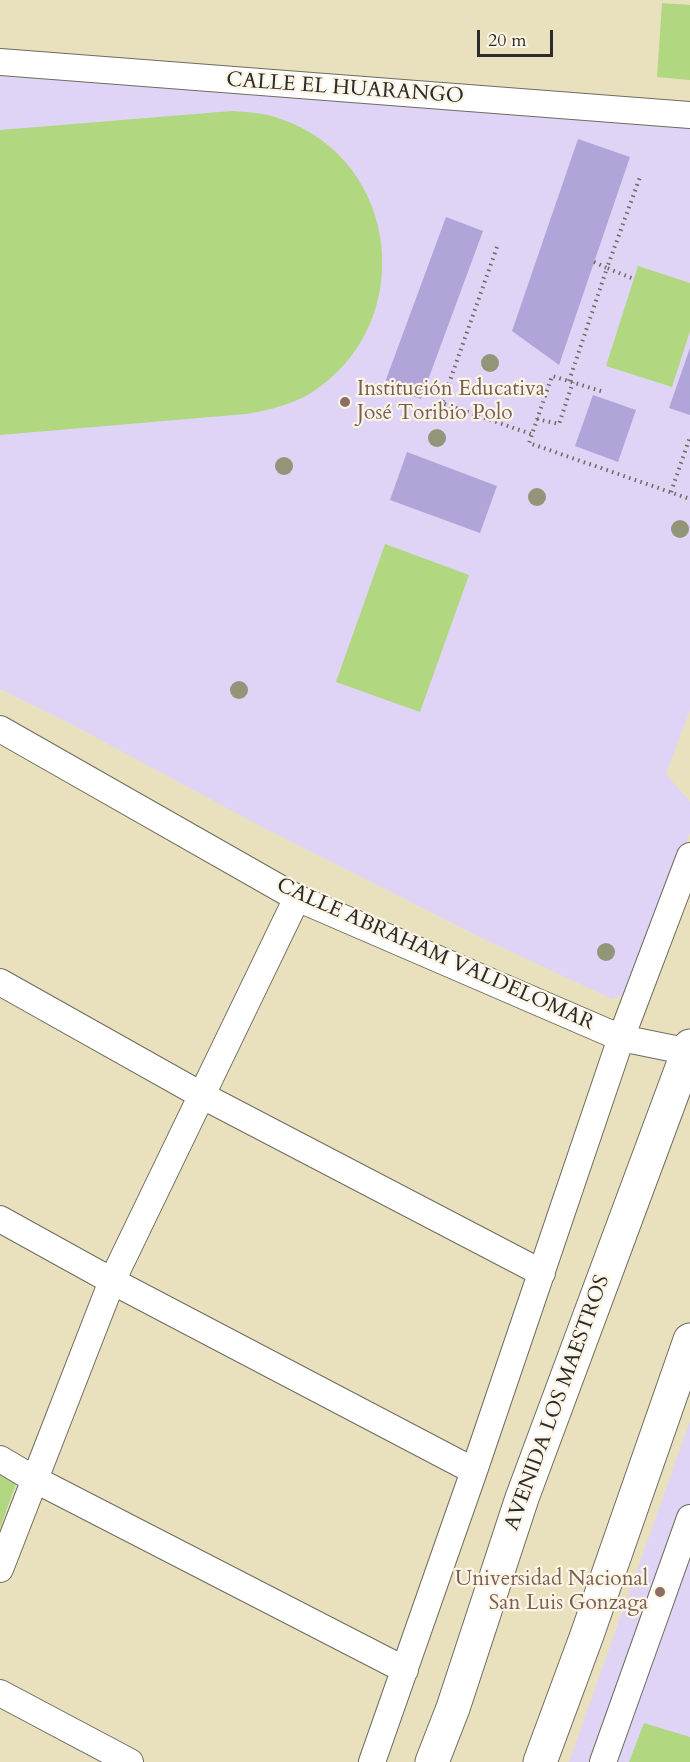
<!DOCTYPE html>
<html>
<head>
<meta charset="utf-8">
<style>
	body { margin:0 }
	#map { position:relative; width:690px; height:1762px; overflow:hidden; background:#e9e1bd; font-family:Cardo,serif }
	canvas { display:block }
	.scale { position:absolute; left:477px; top:30px; width:76px; height:27px; box-sizing:border-box; border:3px solid #2b2b2b; border-top:0; padding-left:8px; font-size:18px; line-height:21px; white-space:nowrap; color:#2b2b2b; -webkit-text-stroke:4px #fcf5e5; paint-order:stroke }
</style>
</head>
<body>
<div id="map">
<canvas width="690" height="1762"></canvas>
<div class="scale">20 m</div>
</div>
<script>
const c = document.querySelector('canvas').getContext('2d');
c.lineJoin = 'round';
function fill(path, color) { c.fillStyle = color; c.fill(path, 'evenodd'); }
function trace(path, color, width, dash) { c.strokeStyle = color; c.lineWidth = width; c.lineCap = dash ? 'butt' : 'round'; c.setLineDash(dash || []); c.stroke(path); }
function write(font, color, halo, rows, align = 'center') {
  c.font = font + ' Cardo,serif'; c.lineWidth = 4.5; c.setLineDash([]); c.textBaseline = 'middle'; c.strokeStyle = halo; c.fillStyle = color; for (const [text, x, y, turn = 0] of rows) {
    c.save(); c.translate(x, y); c.rotate((+turn || 0) * Math.PI / 180); c.textAlign = isNaN(turn) ? turn : align; if (halo) c.strokeText(text, 0, 0); c.fillText(text, 0, 0); c.restore();
  }
}
fill(new Path2D(`
	M 0,59 L 690,115 L 690,710 L 666,774 L 690,802 L 690,832 L 635,991 L 612,999 L 486,940 L 264,828 L 71,724 L 0,689 Z
	M 690,1421 L 690,1762 L 569,1762 Z`), '#dfd4f5');
fill(new Path2D(`
	M 662,3 L 690,5 L 690,80 L 657,77 Z
	M 232,111 C 248,112 265,113 281,119 C 402,161 418,325 311,393 C 291,405 269,410 246,414 L 0,435 L 0,130 Z
	M 638,266 L 690,283 L 690,331 L 672,387 L 606,366 Z
	M 385,544 L 469,575 L 420,712 L 336,682 Z
	M 0,1476 L 16,1484 L 0,1528 Z
	M 644,1723 L 690,1737 L 690,1762 L 629,1762 Z`), '#b1d780');
fill(new Path2D(`
	M 578,139 L 630,157 L 559,365 L 512,331 Z
	M 446,217 L 483,231 L 421,399 L 384,385 Z
	M 690,348 L 690,415 L 669,408 Z
	M 593,395 L 636,410 L 618,462 L 575,446 Z
	M 407,452 L 497,486 L 480,533 L 390,500 Z`), '#b1a4d8');
const minor = new Path2D(`
	M 0,62 L 690,115
	M 0,729 L 297,898 L 621,1038 L 690,1052
	M 0,982 L 203,1096 L 542,1273
	M 0,1219 L 112,1281 L 474,1471
	M 0,1459 L 34,1479 L 405,1670
	M 0,1569 L 112,1281 L 297,898
	M 0,1693 L 130,1762
	M 372,1762 L 474,1471 L 621,1038 L 690,856
	M 603,1762 L 690,1518`);
const highway = new Path2D(`
	M 432,1762 L 453,1708 L 522,1498 L 690,1046
	M 540,1762 L 587,1635 L 690,1340`);
trace(minor, '#6e6b5e', 28);
trace(highway, '#6e6b5e', 35);
trace(new Path2D(`
	M 497,247 L 442,403 L 531,434
	M 594,262 L 607,268 L 640,177
	M 569,381 L 607,268 L 634,279
	M 601,391 L 552,376 L 529,443 L 690,499
	M 537,419 L 559,424 L 573,382
	M 671,492 L 690,437`), '#6e6b5e', 4, [1.5, 4.5]);
trace(minor, '#fff', 26);
trace(highway, '#fff', 33);
c.fillStyle = '#939578';
for (const [x, y] of [
	[490,363],
	[437,438],
	[284,466],
	[537,497],
	[680,529],
	[239,690],
	[606,952]
]) { c.beginPath(); c.arc(x, y, 9, 0, 2 * Math.PI); c.fill(); }
for (const [x, y, r, color] of [
	[345,402,6,"#8d6e63"],
	[660,1592,6,"#8d6e63"]
]) { const dot = new Path2D(); dot.arc(x, y, r, 0, 2 * Math.PI); c.fillStyle = color; c.fill(dot); trace(dot, '#fcf5e5', 2); }
write('21px', '#2b2b2b', '#fcf5e5', [
	["CALLE EL HUARANGO",345,89,4],
	["CALLE ABRAHAM VALDELOMAR",435,955,24],
	["AVENIDA LOS MAESTROS",558,1403,-70]
]);
write('21px', '#785e54', '#fcf5e5', [
	["Institución Educativa",357,390],
	["José Toribio Polo",357,414],
	["Universidad Nacional",648,1580,"right"],
	["San Luis Gonzaga",648,1604,"right"]
], 'left');
</script>
</body>
</html>
